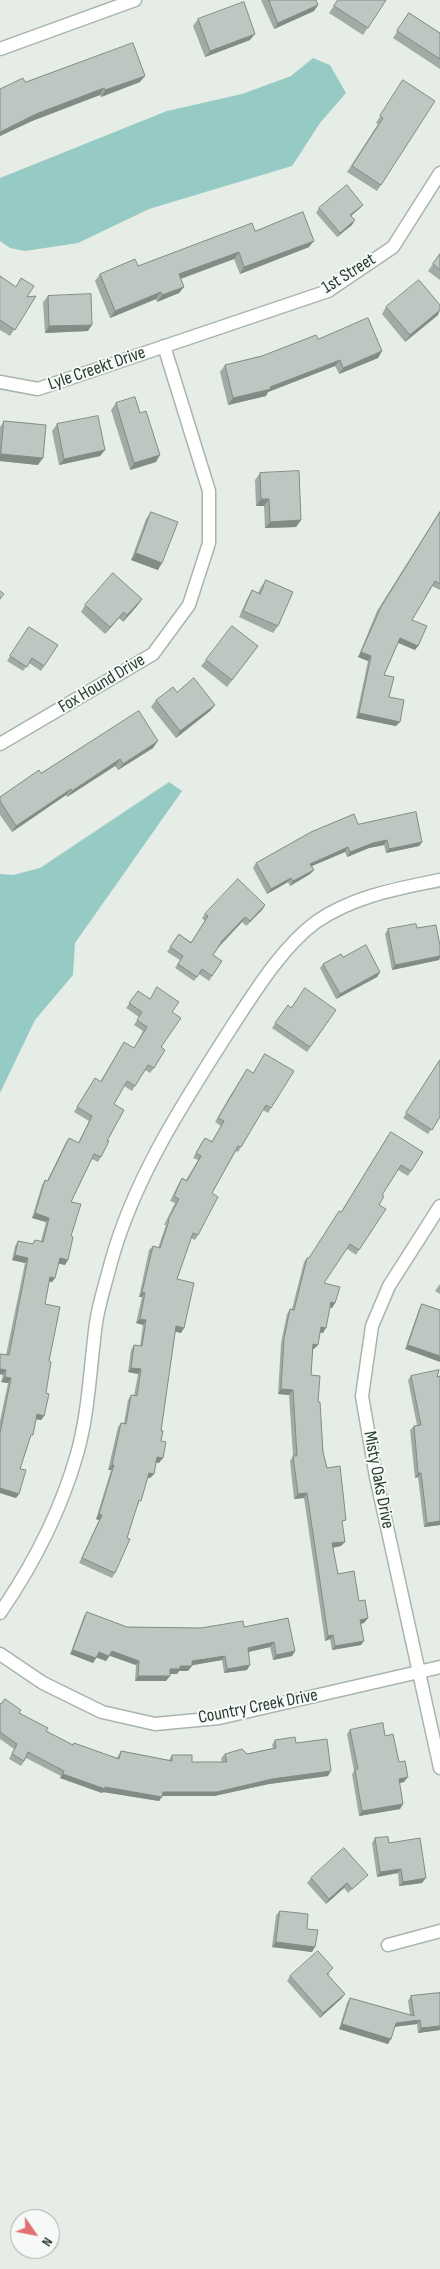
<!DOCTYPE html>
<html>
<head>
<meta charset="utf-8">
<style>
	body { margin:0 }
	#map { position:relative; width:440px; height:2269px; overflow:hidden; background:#e6ede7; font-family:"Sofia Sans Condensed",sans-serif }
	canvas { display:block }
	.north { position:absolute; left:10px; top:2209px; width:50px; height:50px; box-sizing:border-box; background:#f6f9f7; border:1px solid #a3aea7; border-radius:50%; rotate:123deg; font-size:14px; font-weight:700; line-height:20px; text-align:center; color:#273d30 }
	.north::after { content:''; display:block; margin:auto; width:18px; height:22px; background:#e16f73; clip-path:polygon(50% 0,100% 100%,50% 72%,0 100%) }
</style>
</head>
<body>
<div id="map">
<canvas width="440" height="2269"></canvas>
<div class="north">N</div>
</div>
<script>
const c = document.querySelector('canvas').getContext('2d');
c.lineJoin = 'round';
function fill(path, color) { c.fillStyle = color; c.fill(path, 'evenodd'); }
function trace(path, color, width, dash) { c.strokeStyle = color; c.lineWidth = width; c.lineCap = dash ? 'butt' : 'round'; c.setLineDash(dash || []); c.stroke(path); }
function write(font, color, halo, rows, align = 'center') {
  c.font = font + ' "Sofia Sans Condensed",sans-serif'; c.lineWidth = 4; c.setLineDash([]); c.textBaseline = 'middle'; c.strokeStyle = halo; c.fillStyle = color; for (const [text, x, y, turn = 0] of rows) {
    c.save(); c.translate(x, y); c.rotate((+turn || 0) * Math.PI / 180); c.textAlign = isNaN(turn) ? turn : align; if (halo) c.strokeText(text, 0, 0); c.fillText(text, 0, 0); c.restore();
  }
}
fill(new Path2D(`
	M 313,58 L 330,65 L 346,93 L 320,123 L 292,166 L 149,209 L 78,243 L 25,251 L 10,248 L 0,241 L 0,178 L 167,111 L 242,94 L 291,76 Z
	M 169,782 L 182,791 L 75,943 L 73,975 L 35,1020 L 0,1093 L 0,874 L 13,875 L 40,868 Z`), '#95cbc4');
const street = new Path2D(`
	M 0,49 L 135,0
	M 0,382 L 38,389 L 328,291 L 393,247 L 440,173
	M 0,744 L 153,654 L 189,605 L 209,543 L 209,491 L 164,346
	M 440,1206 L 389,1286 L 372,1326 L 362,1396 L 376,1477 L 440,1768
	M 0,1613 C 33,1565 61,1510 77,1454 C 89,1412 90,1367 96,1323 C 99,1303 106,1282 111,1262 C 135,1176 184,1102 231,1028 C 254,993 282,947 316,922 C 354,896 396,889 440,880
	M 0,1654 L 43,1683 L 102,1712 L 155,1724 L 219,1718 L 440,1667
	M 388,1945 L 440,1931`);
trace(street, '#a9b5ac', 15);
trace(street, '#fff', 12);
fill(new Path2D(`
	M 261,0 L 316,0 L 318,5 L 314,11 L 274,29 Z
	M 338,0 L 386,0 L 363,35 L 329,13 Z
	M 409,13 L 440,33 L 440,69 L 393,38 Z
	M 198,19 L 250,40 L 205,57 L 193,26 Z
	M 403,80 L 381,185 L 377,191 L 347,172 L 378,124 L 376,123 Z
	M 25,82 L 140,82 L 101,97 L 100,95 L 32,121 L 0,136 L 0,89 Z
	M 363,205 L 359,209 L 351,216 L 352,225 L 337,237 L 316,213 L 319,208 Z
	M 255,231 L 309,247 L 240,274 L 234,259 L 181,279 L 184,287 L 179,293 L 157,302 L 156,299 L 110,318 L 95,281 L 100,274 L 138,266 Z
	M 440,254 L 440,280 L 428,271 Z
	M 0,276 L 27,297 L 36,296 L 10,336 L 0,330 Z
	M 48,296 L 88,331 L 45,333 L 43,302 Z
	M 386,307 L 438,315 L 405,342 L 382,314 Z
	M 318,339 L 382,351 L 378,358 L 339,374 L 335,366 L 268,392 L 266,396 L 228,405 L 220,372 L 225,365 L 262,356 Z
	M 116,403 L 140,413 L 156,462 L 130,470 L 111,410 Z
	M 4,421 L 38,465 L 0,461 L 0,427 Z
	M 57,424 L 105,450 L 100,456 L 59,465 L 52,431 Z
	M 260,473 L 301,520 L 296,527 L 265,528 L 264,506 L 256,506 L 255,480 Z
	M 440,511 L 440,590 L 432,586 L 412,620 L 418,646 L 415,650 L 398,643 L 384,675 L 396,726 L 356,718 L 368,661 L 358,657 L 377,611 Z
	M 151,512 L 158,570 L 131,560 L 146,519 Z
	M 266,580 L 278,626 L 273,633 L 239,617 L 248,597 L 252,590 L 258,593 L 261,587 Z
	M 142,599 L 137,606 L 123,622 L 119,618 L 105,634 L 81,612 L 85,605 Z
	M 29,627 L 58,645 L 41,671 L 29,663 L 23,671 L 7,661 Z
	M 253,653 L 227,687 L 201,666 L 206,660 Z
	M 177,692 L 215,705 L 210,711 L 176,738 L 151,707 L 156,700 Z
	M 153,748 L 118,770 L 115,766 L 67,797 L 66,795 L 12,832 L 0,815 L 0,797 L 41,773 Z
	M 358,824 L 422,842 L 419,846 L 386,853 L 384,845 L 369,848 L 347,857 L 345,852 L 312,866 L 314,870 L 310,874 L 290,886 L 288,882 L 267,894 L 253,868 L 256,863 Z
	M 265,905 L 262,910 L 246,926 L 242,922 L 220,946 L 213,955 L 222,961 L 209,981 L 199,974 L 194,981 L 175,968 L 180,960 L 167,952 L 179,934 L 191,942 L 205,921 L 202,918 L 205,914 Z
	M 417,928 L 440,946 L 440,958 L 439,960 L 392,970 L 385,934 L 388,929 Z
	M 343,957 L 380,972 L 377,977 L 336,999 L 320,968 L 323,964 Z
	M 138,991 L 172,1012 L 154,1068 L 150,1073 L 145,1070 L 132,1091 L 124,1086 L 114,1104 L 107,1141 L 101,1157 L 98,1162 L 92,1159 L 71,1202 L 71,1236 L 65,1265 L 58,1263 L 55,1278 L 52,1282 L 49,1282 L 45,1304 L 49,1361 L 44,1416 L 41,1420 L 36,1419 L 20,1469 L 19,1494 L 16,1498 L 0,1493 L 0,1421 L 8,1383 L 1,1382 L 3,1375 L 0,1374 L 0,1354 L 6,1355 L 25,1263 L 12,1260 L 15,1246 L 18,1241 L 32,1244 L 35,1240 L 41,1241 L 46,1222 L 32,1218 L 42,1185 L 45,1180 L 47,1181 L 66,1142 L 69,1138 L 78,1143 L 89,1121 L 74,1112 L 95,1078 L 100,1082 L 124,1042 L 134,1048 L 143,1031 L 134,1025 L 139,1017 L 126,1008 Z
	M 288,1005 L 291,1008 L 336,1010 L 307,1052 L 272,1028 Z
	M 265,1054 L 271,1108 L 268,1113 L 263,1110 L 241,1147 L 238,1152 L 236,1151 L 212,1193 L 198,1235 L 195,1240 L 191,1238 L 177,1279 L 184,1328 L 181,1333 L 175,1331 L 161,1431 L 161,1441 L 159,1463 L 156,1462 L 154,1474 L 150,1478 L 148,1478 L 138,1505 L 137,1505 L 127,1538 L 115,1573 L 112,1578 L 79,1563 L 99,1520 L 96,1519 L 111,1470 L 108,1470 L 118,1427 L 121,1423 L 124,1423 L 128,1400 L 131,1395 L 134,1396 L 138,1374 L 128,1372 L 131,1350 L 134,1345 L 140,1346 L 143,1325 L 136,1323 L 142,1297 L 139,1297 L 149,1250 L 153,1246 L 158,1248 L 166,1225 L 164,1225 L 175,1203 L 170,1201 L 179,1183 L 182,1178 L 186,1180 L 198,1160 L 193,1158 L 202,1142 L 205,1138 L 212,1141 L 221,1126 L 215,1122 L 230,1096 L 244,1074 L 253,1073 Z
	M 440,1060 L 440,1117 L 428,1134 L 403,1118 Z
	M 388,1136 L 423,1152 L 408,1176 L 398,1170 L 382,1195 L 379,1205 L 359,1250 L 356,1255 L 346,1248 L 324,1283 L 335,1303 L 332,1308 L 330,1307 L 323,1333 L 320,1332 L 314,1349 L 313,1349 L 311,1375 L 318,1402 L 323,1452 L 342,1525 L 341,1546 L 333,1548 L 338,1574 L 359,1601 L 368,1618 L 364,1623 L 361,1624 L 361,1645 L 332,1650 L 330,1639 L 325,1641 L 304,1498 L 294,1499 L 290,1461 L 293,1456 L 289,1395 L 278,1394 L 281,1343 L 287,1314 L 290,1309 L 292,1309 L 304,1262 L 307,1258 L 309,1258 L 341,1212 Z
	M 440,1284 L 440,1294 L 435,1291 Z
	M 422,1304 L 440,1310 L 405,1349 L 419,1309 Z
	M 411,1376 L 437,1377 L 440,1376 L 440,1525 L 424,1527 L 418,1477 L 415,1478 L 410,1430 L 414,1426 L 417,1425 L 408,1380 Z
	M 87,1612 L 127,1627 L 201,1628 L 244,1627 L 295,1651 L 292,1656 L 273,1660 L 270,1647 L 248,1652 L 247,1670 L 224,1673 L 222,1660 L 192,1665 L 188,1671 L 179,1671 L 177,1674 L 170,1674 L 166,1681 L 135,1681 L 136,1665 L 110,1656 L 106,1661 L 97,1657 L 93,1663 L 70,1654 L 84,1616 Z
	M 0,1703 L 19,1713 L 46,1731 L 72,1745 L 74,1743 L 117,1758 L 118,1756 L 121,1751 L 169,1760 L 172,1755 L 192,1762 L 222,1762 L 221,1758 L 225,1754 L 247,1754 L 273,1748 L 272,1745 L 275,1740 L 296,1743 L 328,1776 L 269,1784 L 214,1796 L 162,1796 L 159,1801 L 103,1792 L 102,1793 L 60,1778 L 61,1776 L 26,1758 L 21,1766 L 9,1759 L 14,1749 L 0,1739 Z
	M 350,1730 L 385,1736 L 399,1762 L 404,1782 L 399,1783 L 403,1804 L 400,1809 L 359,1816 L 352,1774 L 354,1771 L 347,1734 Z
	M 375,1838 L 422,1883 L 399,1886 L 398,1873 L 377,1877 L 372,1843 Z
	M 311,1878 L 364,1879 L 348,1893 L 344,1888 L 326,1904 L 307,1883 Z
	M 280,1911 L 307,1929 L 312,1952 L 272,1947 L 276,1915 Z
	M 330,1973 L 328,1975 L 345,1994 L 341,1999 L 320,2018 L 287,1981 L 290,1976 Z
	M 440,1993 L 440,2030 L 418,2033 L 417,2024 L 394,2027 L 388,2044 L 339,2029 L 347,2003 L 350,1998 L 410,2015 L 408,2001 L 411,1996 Z`), '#a1aba5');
fill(new Path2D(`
	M 318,5 L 314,11 L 274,29 L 278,23 Z
	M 255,34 L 250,40 L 205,57 L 210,51 Z
	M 145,76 L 140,82 L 101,97 L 105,90 Z
	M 104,88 L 100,95 L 32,121 L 0,136 L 0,132 L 36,114 Z
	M 363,205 L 359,209 L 347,219 L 350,215 Z
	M 355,220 L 352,225 L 337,237 L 340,233 Z
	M 314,241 L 309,247 L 240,274 L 244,267 Z
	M 239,252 L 234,259 L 174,281 L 179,274 Z
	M 184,287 L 179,293 L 157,302 L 162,295 Z
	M 161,292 L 156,299 L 110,318 L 115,311 Z
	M 440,310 L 438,315 L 405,342 L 410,335 Z
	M 92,325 L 88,331 L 45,333 L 49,326 Z
	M 382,351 L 378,358 L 339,374 L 343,368 Z
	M 340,360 L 335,366 L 268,392 L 266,396 L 228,405 L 233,398 L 270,387 Z
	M 105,450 L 100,456 L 59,465 L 64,459 Z
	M 1,454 L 43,458 L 38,465 L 0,461 L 0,455 Z
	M 160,455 L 156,462 L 130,470 L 134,463 Z
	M 261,499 L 269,499 L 264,506 L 256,506 Z
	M 301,520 L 296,527 L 265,528 L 270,522 Z
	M 136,553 L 162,563 L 158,570 L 131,560 Z
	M 142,599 L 137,606 L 123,622 L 127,615 Z
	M 124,612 L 119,618 L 105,634 L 110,627 Z
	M 400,638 L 418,646 L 415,650 L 397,642 Z
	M 361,652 L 371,656 L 368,661 L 358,657 Z
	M 215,705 L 210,711 L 176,738 L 180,731 Z
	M 359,713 L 400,722 L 396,726 L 356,718 Z
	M 158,741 L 153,748 L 118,770 L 123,764 Z
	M 120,759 L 115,766 L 67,797 L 72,791 Z
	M 71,789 L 66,795 L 12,832 L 16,826 Z
	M 387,840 L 384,845 L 369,848 L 347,857 L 350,852 L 373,843 Z
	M 422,842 L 419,846 L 386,853 L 389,849 Z
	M 348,847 L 345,852 L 307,868 L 310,864 Z
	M 314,870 L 310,874 L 290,886 L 293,881 Z
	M 291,878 L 288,882 L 267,894 L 271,889 Z
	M 265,905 L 262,910 L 246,926 L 250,921 Z
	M 245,917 L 242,922 L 219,946 L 222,941 Z
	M 440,956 L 440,958 L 439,960 L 392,970 L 395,965 Z
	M 380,972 L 377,977 L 336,999 L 340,994 Z
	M 35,1213 L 49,1218 L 46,1222 L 32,1218 Z
	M 15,1255 L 28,1258 L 25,1263 L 12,1260 Z
	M 60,1258 L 68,1260 L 65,1265 L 56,1263 Z
	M 50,1277 L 55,1278 L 52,1282 L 47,1281 Z
	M 142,1292 L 145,1293 L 142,1297 L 139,1297 Z
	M 331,1302 L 335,1303 L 332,1308 L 328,1307 Z
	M 140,1319 L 146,1320 L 143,1325 L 136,1323 Z
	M 176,1326 L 184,1328 L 181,1333 L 172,1331 Z
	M 321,1327 L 326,1328 L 323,1333 L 318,1332 Z
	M 313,1344 L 318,1345 L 314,1349 L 310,1349 Z
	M 408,1345 L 440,1356 L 440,1362 L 405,1349 Z
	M 131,1368 L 141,1369 L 138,1374 L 128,1372 Z
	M 0,1369 L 6,1370 L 3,1375 L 0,1374 Z
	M 5,1377 L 11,1378 L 8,1383 L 1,1382 Z
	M 281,1389 L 293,1390 L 289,1395 L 278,1394 Z
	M 37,1414 L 44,1416 L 41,1420 L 34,1419 Z
	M 157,1457 L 163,1458 L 159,1463 L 154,1462 Z
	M 112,1465 L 114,1465 L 111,1470 L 108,1470 Z
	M 149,1473 L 154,1474 L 150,1478 L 146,1477 Z
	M 418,1473 L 421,1473 L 418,1477 L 415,1478 Z
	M 0,1488 L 19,1494 L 16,1498 L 0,1493 Z
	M 307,1493 L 304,1498 L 294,1499 L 298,1494 Z
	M 99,1514 L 102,1515 L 99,1520 L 96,1519 Z
	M 440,1521 L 440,1525 L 424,1527 L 427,1523 Z
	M 345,1542 L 341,1546 L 329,1548 L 332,1543 Z
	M 368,1618 L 364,1623 L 357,1624 L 360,1620 Z
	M 333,1635 L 330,1639 L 325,1641 L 328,1636 Z
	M 364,1641 L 361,1645 L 332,1650 L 335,1646 Z
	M 274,1642 L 270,1647 L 244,1653 L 248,1648 Z
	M 73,1650 L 96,1658 L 93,1663 L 70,1654 Z
	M 112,1651 L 139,1661 L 136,1665 L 108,1655 Z
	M 295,1651 L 292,1656 L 273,1660 L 276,1655 Z
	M 99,1652 L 109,1656 L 106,1661 L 95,1657 Z
	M 225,1656 L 222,1660 L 188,1666 L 192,1661 Z
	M 250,1665 L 247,1670 L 224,1673 L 227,1669 Z
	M 180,1666 L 192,1666 L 188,1671 L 179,1671 L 177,1674 L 167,1674 L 170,1669 Z
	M 138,1676 L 170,1676 L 166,1681 L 135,1681 Z
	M 331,1771 L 328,1776 L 269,1784 L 214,1796 L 160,1796 L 162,1797 L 159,1801 L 103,1792 L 102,1793 L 60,1778 L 63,1774 L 105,1787 L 163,1792 Z
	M 408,1777 L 404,1782 L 395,1784 L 399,1779 Z
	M 403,1804 L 400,1809 L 359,1816 L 362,1811 Z
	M 401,1869 L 398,1873 L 377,1877 L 380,1872 Z
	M 426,1878 L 422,1883 L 399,1886 L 403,1882 Z
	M 347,1883 L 344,1888 L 326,1904 L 329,1899 Z
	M 276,1942 L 315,1947 L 312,1952 L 272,1947 Z
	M 345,1994 L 341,1999 L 320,2018 L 323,2013 Z
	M 420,2020 L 417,2024 L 392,2027 L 396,2023 Z
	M 342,2024 L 391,2039 L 388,2044 L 339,2029 Z
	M 440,2026 L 440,2030 L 418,2033 L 421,2028 Z`), '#838b86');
const building = new Path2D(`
	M 269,0 L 316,0 L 318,5 L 278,23 Z
	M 338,0 L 386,0 L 368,28 L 334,6 Z
	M 244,2 L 255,34 L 210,51 L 198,19 Z
	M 409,13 L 440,33 L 440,59 L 397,31 Z
	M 133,43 L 145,76 L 105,90 L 104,88 L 36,114 L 0,132 L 0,89 L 23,78 L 25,82 Z
	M 403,80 L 435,101 L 381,185 L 352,166 L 383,118 L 380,116 Z
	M 347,185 L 363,205 L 350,215 L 355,220 L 340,233 L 319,208 Z
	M 303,212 L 314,241 L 244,267 L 239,252 L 179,274 L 184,287 L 162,295 L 161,292 L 115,311 L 100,274 L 135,259 L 138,266 L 252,223 L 255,231 Z
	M 440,254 L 440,270 L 433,264 Z
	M 0,276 L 16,287 L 21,278 L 34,286 L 27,297 L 36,296 L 15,330 L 0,320 Z
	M 419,280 L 440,305 L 440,310 L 410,335 L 386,307 Z
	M 91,294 L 92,325 L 49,326 L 48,296 Z
	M 368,318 L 382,351 L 343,368 L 340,360 L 270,387 L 271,389 L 233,398 L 225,365 L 262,356 L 316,335 L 318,339 Z
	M 135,397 L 140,413 L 146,411 L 160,455 L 134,463 L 116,403 Z
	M 98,416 L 105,450 L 64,459 L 57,424 Z
	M 4,421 L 46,425 L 43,458 L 1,454 Z
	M 299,471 L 301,520 L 270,522 L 269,499 L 261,499 L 260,473 Z
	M 151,512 L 178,522 L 162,563 L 136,553 Z
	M 440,512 L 440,584 L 435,581 L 412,620 L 427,626 L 418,646 L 400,638 L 384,675 L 394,677 L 389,697 L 404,700 L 400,722 L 359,713 L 371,656 L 361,652 L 381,607 Z
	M 113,573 L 142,599 L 127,615 L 124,612 L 110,627 L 85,605 Z
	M 266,580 L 293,592 L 278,626 L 243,611 L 252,590 L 260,594 Z
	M 0,591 L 4,594 L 0,599 Z
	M 232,626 L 258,646 L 232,680 L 206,660 Z
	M 29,627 L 58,645 L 44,666 L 32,658 L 27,667 L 10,656 Z
	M 194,678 L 215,705 L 180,731 L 156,700 L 173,687 L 177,692 Z
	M 139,711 L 158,741 L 123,764 L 120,759 L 72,791 L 71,789 L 16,826 L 0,801 L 0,797 L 39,770 L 41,773 Z
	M 416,812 L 422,842 L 389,849 L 387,840 L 373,843 L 350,852 L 348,847 L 310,864 L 314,870 L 293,881 L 291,878 L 271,889 L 256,863 L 311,832 L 354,814 L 358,824 Z
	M 238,879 L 265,905 L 250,921 L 245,917 L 222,941 L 213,955 L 222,961 L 212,976 L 202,969 L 197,977 L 178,964 L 183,956 L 170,947 L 179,934 L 191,943 L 208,916 L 205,914 Z
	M 416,924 L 417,928 L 436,925 L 440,946 L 440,956 L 395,965 L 388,929 Z
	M 366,945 L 380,972 L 340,994 L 323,964 L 341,954 L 343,957 Z
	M 157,987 L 179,1002 L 172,1012 L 181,1018 L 161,1047 L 165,1050 L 154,1068 L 148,1065 L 135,1086 L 127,1081 L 114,1104 L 124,1110 L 107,1141 L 109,1141 L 101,1157 L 94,1154 L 71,1202 L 81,1204 L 71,1236 L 73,1237 L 68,1260 L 60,1258 L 55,1278 L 50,1277 L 45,1304 L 60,1307 L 49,1361 L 51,1362 L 46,1393 L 49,1394 L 44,1416 L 37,1414 L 33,1435 L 31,1435 L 20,1469 L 26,1470 L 19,1494 L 0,1488 L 0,1433 L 11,1378 L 5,1377 L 6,1370 L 0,1369 L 0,1354 L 9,1355 L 28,1258 L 15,1255 L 18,1241 L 33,1244 L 35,1240 L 43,1242 L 49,1218 L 35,1213 L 45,1180 L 48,1181 L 69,1138 L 79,1143 L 92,1116 L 77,1107 L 95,1078 L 101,1082 L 124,1042 L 134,1048 L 147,1027 L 137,1020 L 142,1012 L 129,1003 L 138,991 L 150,999 Z
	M 305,988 L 336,1010 L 310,1047 L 275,1023 L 288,1005 L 291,1008 Z
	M 265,1054 L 294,1071 L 271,1108 L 266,1105 L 241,1147 L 238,1146 L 212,1193 L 218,1197 L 198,1235 L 193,1233 L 177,1279 L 194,1283 L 184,1328 L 176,1326 L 161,1431 L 163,1431 L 161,1441 L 166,1442 L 163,1458 L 157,1457 L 154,1474 L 149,1473 L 141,1501 L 139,1500 L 127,1538 L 130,1539 L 115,1573 L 82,1558 L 102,1515 L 99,1514 L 114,1465 L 112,1465 L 121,1423 L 126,1424 L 131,1395 L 137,1396 L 141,1369 L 131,1368 L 134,1345 L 142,1346 L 146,1320 L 140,1319 L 145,1293 L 142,1292 L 153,1246 L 160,1248 L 169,1221 L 168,1220 L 179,1199 L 174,1196 L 182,1178 L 187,1181 L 201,1156 L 196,1153 L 205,1138 L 212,1142 L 224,1121 L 218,1118 L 234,1091 L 247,1069 L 253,1073 Z
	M 440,1060 L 440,1117 L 432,1130 L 406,1113 Z
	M 391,1132 L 423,1152 L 411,1171 L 401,1165 L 382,1195 L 384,1196 L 379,1205 L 386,1209 L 359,1250 L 350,1244 L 324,1283 L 340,1287 L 335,1303 L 331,1302 L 326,1328 L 321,1327 L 318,1345 L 313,1344 L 311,1375 L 320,1376 L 318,1402 L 320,1402 L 323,1452 L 327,1468 L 340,1466 L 346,1520 L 342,1521 L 345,1542 L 332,1543 L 338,1574 L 354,1571 L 359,1601 L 365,1600 L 368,1618 L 360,1620 L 364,1641 L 335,1646 L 333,1635 L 328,1636 L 307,1493 L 298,1494 L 293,1456 L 297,1456 L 293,1390 L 281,1389 L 284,1338 L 290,1309 L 294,1310 L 307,1258 L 309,1258 L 339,1211 L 341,1212 Z
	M 422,1304 L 440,1310 L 440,1356 L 408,1345 Z
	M 439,1370 L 437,1377 L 440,1376 L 440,1521 L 427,1523 L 421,1473 L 418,1473 L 414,1426 L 421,1425 L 411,1376 Z
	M 87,1612 L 127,1627 L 201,1628 L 243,1621 L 244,1627 L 288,1618 L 295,1651 L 276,1655 L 274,1642 L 248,1648 L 250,1665 L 227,1669 L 225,1656 L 192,1661 L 192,1666 L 180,1666 L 180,1669 L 170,1669 L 170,1676 L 138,1676 L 139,1661 L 112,1651 L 109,1656 L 99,1652 L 96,1658 L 73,1650 Z
	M 5,1699 L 21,1710 L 19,1713 L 48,1728 L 46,1731 L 73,1745 L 74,1743 L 119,1759 L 121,1751 L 172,1761 L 172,1755 L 192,1755 L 192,1762 L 227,1762 L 225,1754 L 242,1749 L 247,1754 L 276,1748 L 275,1740 L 295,1737 L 296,1743 L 327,1739 L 331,1771 L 272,1779 L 217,1792 L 163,1792 L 162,1797 L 105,1787 L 105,1789 L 63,1774 L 64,1771 L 28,1752 L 24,1761 L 12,1754 L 17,1744 L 0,1732 L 0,1703 L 1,1704 Z
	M 383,1723 L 385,1736 L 393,1734 L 399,1762 L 405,1761 L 408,1777 L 399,1779 L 403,1804 L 362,1811 L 355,1770 L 358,1769 L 350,1730 Z
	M 388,1837 L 389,1843 L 420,1838 L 426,1878 L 403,1882 L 401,1869 L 380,1872 L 375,1838 Z
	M 344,1848 L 368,1875 L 352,1889 L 347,1883 L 329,1899 L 311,1878 Z
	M 280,1911 L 308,1914 L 307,1929 L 318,1930 L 315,1947 L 276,1942 Z
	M 318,1951 L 333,1968 L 327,1974 L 345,1994 L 323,2013 L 290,1976 Z
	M 440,1993 L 440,2026 L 421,2028 L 420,2020 L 396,2023 L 391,2039 L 342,2024 L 350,1998 L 414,2016 L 411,1996 Z`);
fill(building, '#bbc7c0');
trace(building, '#838b86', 1);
write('18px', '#273d30', '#f6f9f7', [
	["1st Street",349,274,-32],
	["Lyle Creekt Drive",97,369,-19],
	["Fox Hound Drive",102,684,-31],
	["Misty Oaks Drive",378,1480,79],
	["Country Creek Drive",258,1707,-11]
]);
</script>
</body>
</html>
